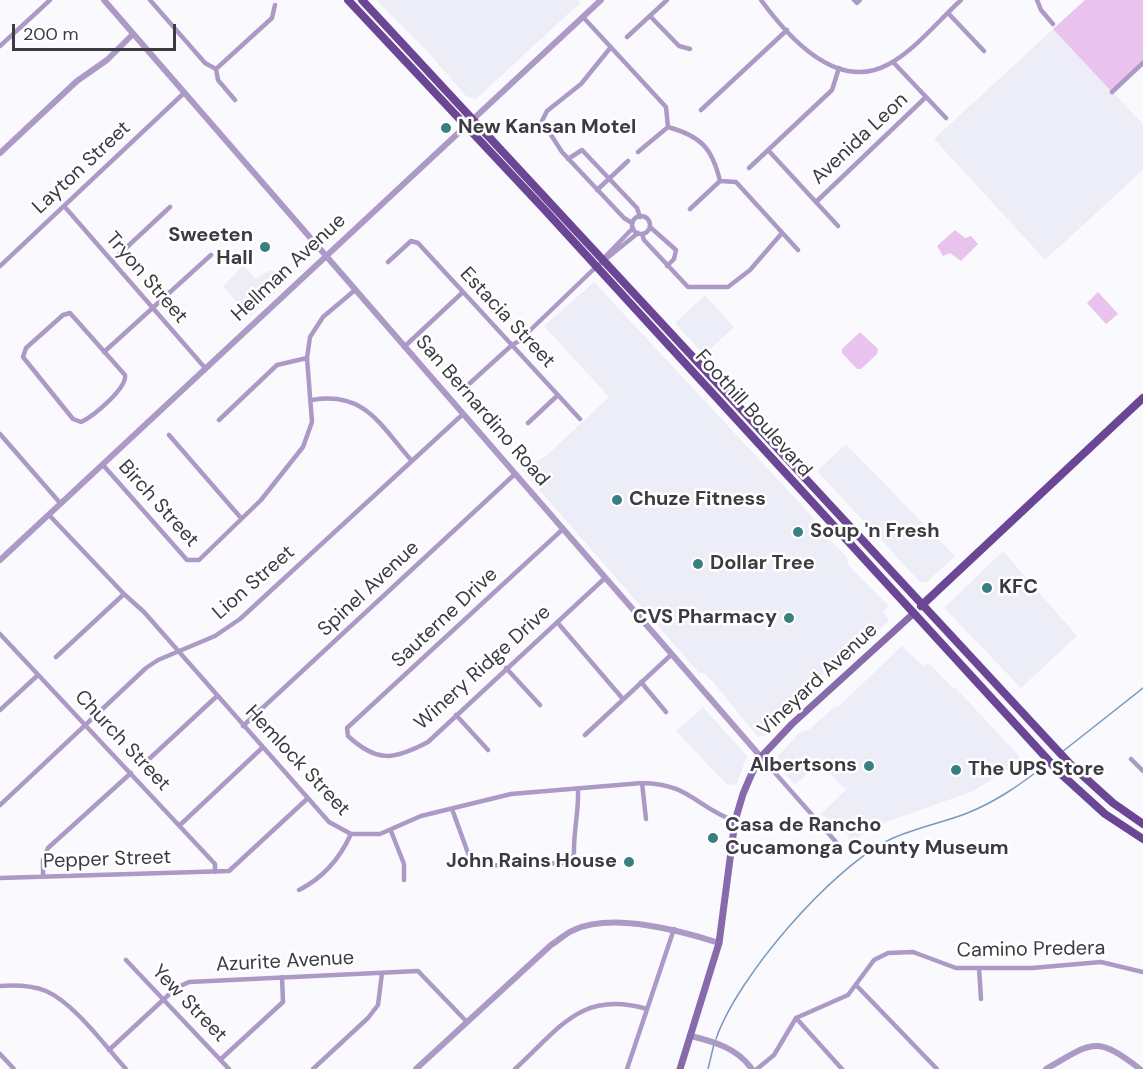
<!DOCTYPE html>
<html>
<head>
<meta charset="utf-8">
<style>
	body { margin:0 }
	#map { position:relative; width:1143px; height:1069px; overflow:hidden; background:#fafafe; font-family:"DM Sans",sans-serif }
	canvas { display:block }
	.scale { position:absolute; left:12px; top:24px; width:164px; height:27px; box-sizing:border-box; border:3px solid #3b3b42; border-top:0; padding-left:8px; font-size:18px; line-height:21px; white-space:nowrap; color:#3b3b42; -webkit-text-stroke:4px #fff; paint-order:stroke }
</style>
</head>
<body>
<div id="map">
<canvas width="1143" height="1069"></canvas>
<div class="scale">200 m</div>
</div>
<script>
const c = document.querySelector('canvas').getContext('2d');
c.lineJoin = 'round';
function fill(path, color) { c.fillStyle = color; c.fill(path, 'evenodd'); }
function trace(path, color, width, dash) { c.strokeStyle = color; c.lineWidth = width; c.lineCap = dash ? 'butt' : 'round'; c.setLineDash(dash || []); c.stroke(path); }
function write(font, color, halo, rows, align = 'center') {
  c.font = font + ' "DM Sans",sans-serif'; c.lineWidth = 5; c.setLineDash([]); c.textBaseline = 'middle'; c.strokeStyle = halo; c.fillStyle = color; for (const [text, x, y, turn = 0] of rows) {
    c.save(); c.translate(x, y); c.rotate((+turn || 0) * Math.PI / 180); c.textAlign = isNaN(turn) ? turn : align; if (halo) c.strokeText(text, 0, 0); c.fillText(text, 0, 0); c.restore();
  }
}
fill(new Path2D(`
	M 376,0 L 578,0 L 580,3 L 476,99 L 466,96 L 425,49 Z
	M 1053,29 L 1143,124 L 1143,170 L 1045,260 L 934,139 Z
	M 243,266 L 256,279 L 268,271 L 277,271 L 286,282 L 249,317 L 223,286 Z
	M 594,282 L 810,514 L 821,531 L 847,557 L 848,565 L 889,606 L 883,612 L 889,620 L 857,650 L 853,649 L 843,655 L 786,708 L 765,736 L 758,737 L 712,681 L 704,673 L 699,673 L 522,470 L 546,456 L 609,397 L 544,326 Z
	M 705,295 L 734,327 L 704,355 L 675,323 Z
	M 846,444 L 955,556 L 927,582 L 920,582 L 817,471 Z
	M 1003,551 L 1077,636 L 1021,688 L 944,608 Z
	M 902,646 L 923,666 L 928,662 L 953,688 L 955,687 L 1019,756 L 1019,763 L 971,792 L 886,822 L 850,842 L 847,833 L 821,814 L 846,790 L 819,763 L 795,785 L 777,765 L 778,756 L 799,733 L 810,729 L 834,707 L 838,707 Z
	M 703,707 L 747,756 L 737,784 L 727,785 L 676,731 Z`), '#ededf7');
fill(new Path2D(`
	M 1085,0 L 1143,0 L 1143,62 L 1112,92 L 1053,29 Z
	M 955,230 L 965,238 L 971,236 L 978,244 L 961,261 L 950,253 L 943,256 L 937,246 Z
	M 1098,292 L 1118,314 L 1106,324 L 1087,303 Z
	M 860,332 L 878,349 L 877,354 L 861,369 L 857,369 L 842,353 L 842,349 Z`), '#e9c2ee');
trace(new Path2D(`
	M 1062,752 L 1143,688
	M 716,1039 C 737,977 832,867 891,839 C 915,828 941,823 965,814 C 996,802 1021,784 1047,764
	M 708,1069 L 714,1044`), '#789abf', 1.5);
trace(new Path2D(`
	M 150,0 L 205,63 L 216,69
	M 761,0 C 788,37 837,93 889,64 C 916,49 938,21 961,0
	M 854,0 L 857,3 L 860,0
	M 1037,0 L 1041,10 L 1053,24
	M 948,13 L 984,51
	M 650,16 L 679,46 L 690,49
	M 583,17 L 666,107 L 668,127 C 700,136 712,147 720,181 L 736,182 L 798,250
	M 627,37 L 667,0
	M 0,46 L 50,0
	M 611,47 L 581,84 L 547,111 L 542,121 L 562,152 L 624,218 L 632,223
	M 893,62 L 946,118
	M 216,69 L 272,18 L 275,5
	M 216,69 L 218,80 L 235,100
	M 1112,92 L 1143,63
	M 701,110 L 787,30
	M 768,150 L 838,226
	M 638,152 L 668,127
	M 568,159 L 582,150 L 637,208 L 640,217
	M 749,168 L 832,90 L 839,68
	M 597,190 L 628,161
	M 816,202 L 926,97
	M 64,206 L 206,369
	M 690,209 L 720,181
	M632 225a9 9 0 1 1 18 0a9 9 0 1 1-18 0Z
	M 650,227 L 676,250 L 674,259 L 667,266
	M 642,234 L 644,240 L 688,287 L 728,287 L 750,270 L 782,233
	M 602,260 L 633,228
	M 112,261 L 170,207
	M 388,262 L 411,241 L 418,243 L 580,419
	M 0,266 L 184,93
	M 596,267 L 638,233
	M 70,313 L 125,375 C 127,388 94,416 81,422 L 73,419 L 23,357 L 26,348 L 63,315 Z
	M 404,347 L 463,292
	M 104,352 L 211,255
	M 469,384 L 512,345 L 519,341 L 597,266
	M 312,400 C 365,391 380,425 411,460
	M 219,420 L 277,365 L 307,358
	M 528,423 L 558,395
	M 0,434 L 61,504
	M 169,435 L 241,518
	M 103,465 L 187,560 L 199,560 L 261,500 L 303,447 L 312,422 L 307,358 L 310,337 L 323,317 L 355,290
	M 49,515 L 124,594 L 144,612 L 329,822 L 351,834 L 380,834 L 421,816 L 511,794 L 642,783 C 691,784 695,807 735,821
	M 563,529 L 347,728 L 348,736 C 377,763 394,760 428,742 L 605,578
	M 557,622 L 623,699
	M 0,634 L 215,864 L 215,872
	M 56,657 L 124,594
	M 506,668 L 540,705
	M 641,682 L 666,712
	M 0,710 L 38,675
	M 456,715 L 488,750
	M 243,726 L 515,474
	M 585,735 L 672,654
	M 761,757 L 836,842
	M 1131,759 L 1143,771
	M 148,760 L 217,696
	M 642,783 L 646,819
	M 0,805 L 146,668 L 158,660 L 215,636 L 240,619 L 463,414
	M 452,809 L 472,864 L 477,866 L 565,863 L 574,855 C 573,833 579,812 578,789
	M 180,825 L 262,748
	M 391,831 L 404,864 L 404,880
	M 43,877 L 43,860 L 48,848 L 131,773
	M 0,878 L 229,871 L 307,799
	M 299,890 C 323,878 340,858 351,834
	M 126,960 L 229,1069
	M 979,968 L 981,999
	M 856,985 L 937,1069
	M 0,986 C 16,985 31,985 46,991 C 74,1003 105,1046 126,1069
	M 796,1018 L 842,1069
	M 109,1050 L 176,988 L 189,982 L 418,971 L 467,1022
	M 0,1054 L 14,1069
	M 221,1059 L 283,1002 L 282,977
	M 313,1069 L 368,1018 L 378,1005 L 382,973
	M 515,1069 C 560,1028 581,990 647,1009
	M 627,1069 L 674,929
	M 757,1069 L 774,1055 L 796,1018 L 848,995 L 874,960 L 888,953 L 913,952 L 956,968 L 1032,968 L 1101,962 L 1143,972`), '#ac99c5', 4.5);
trace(new Path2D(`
	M 104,0 L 761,757
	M 0,153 L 77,81 L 107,60 L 133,34
	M 0,560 L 601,0
	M 691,1036 C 715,1042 737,1048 752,1069
	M 416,1069 L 551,945 C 559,940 566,933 574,930 C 612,912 682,931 719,943
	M 1046,1069 C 1092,1043 1095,1034 1140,1069`), '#ac99c5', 6);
trace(new Path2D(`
	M 680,1069 L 719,943 L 735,821 L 743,794 L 752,773 L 761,757 L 792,724 L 914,613`), '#866aa9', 7);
trace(new Path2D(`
	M 348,0 L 543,208 L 1061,774 L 1105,814 L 1143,839
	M 362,0 L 1071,765 L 1113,803 L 1143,824
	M 921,606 L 1143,398`), '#6b4694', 8);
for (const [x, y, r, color] of [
	[446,128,6,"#37807f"],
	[265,247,6,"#37807f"],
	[617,500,6,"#37807f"],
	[798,532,6,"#37807f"],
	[698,564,6,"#37807f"],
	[987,588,6,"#37807f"],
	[789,618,6,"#37807f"],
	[869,766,6,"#37807f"],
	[956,770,6,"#37807f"],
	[713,838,6,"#37807f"],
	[629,862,6,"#37807f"]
]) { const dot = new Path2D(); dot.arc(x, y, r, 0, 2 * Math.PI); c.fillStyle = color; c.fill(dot); trace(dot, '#fff', 2); }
write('bold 20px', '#3b3b42', '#fff', [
	["New Kansan Motel",458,128],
	["Sweeten",253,236,"right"],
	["Hall",253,259,"right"],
	["Chuze Fitness",629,500],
	["Soup 'n Fresh",810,532],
	["Dollar Tree",710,564],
	["KFC",999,588],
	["CVS Pharmacy",777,618,"right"],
	["Albertsons",857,766,"right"],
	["The UPS Store",968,770],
	["Casa de Rancho",725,826],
	["Cucamonga County Museum",725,849],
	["John Rains House",617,862,"right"]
], 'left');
write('20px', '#3b3b42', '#fff', [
	["Avenida Leon",860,139,-43],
	["Layton Street",82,168,-43],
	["Hellman Avenue",289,268,-43],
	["Tryon Street",146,278,49],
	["Estacia Street",507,318,47],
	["San Bernardino Road",482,411,49],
	["Foothill Boulevard",753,414,48],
	["Birch Street",158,504,48],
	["Lion Street",254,583,-41],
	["Spinel Avenue",369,589,-43],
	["Sauterne Drive",445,618,-43],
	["Winery Ridge Drive",483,668,-42],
	["Vineyard Avenue",818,680,-43],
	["Church Street",122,741,47],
	["Hemlock Street",297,761,47],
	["Pepper Street",107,860,-2],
	["Camino Predera",1031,950,-1],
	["Azurite Avenue",285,962,-3],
	["Yew Street",189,1004,46]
]);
</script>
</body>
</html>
